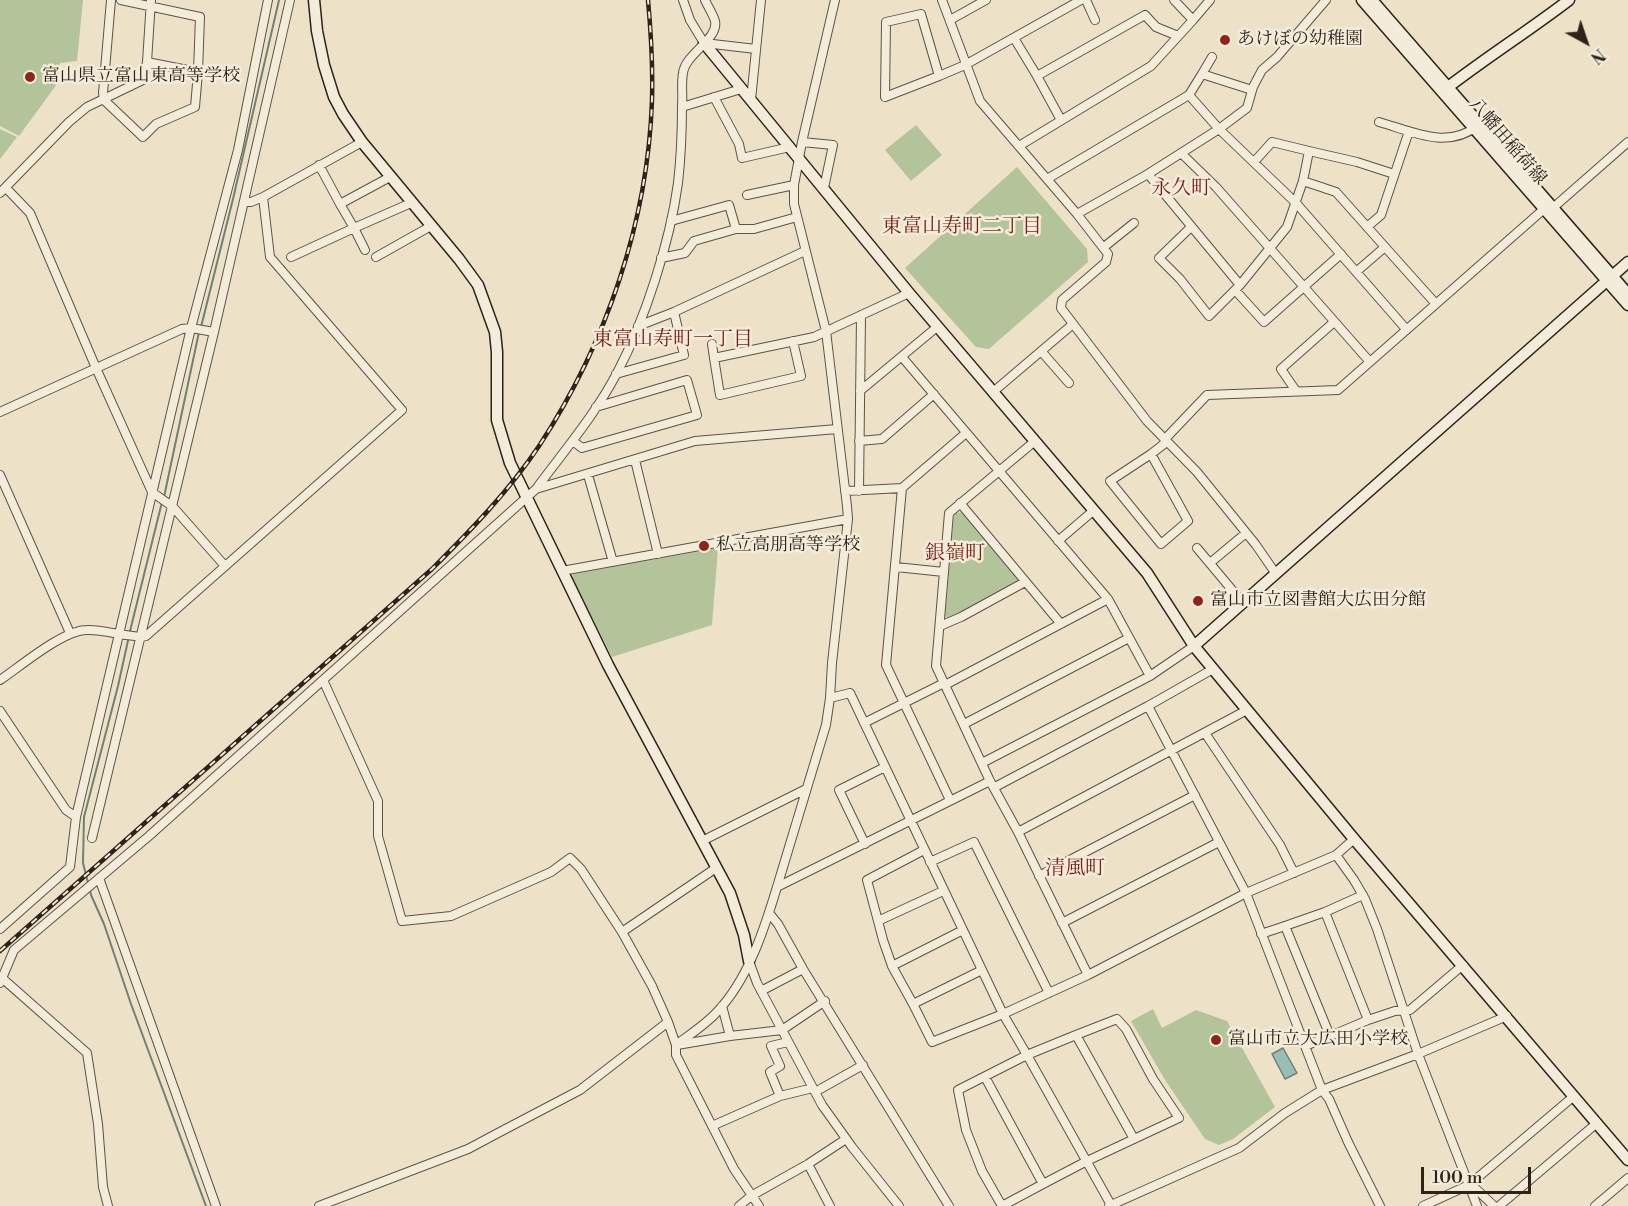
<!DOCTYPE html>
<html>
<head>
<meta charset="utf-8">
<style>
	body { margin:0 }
	#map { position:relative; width:1628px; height:1206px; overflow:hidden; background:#ede2c8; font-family:"Libre Bodoni",serif }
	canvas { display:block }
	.north { position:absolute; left:1556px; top:12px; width:60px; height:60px; -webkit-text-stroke:4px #f3ecdb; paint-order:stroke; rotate:140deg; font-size:16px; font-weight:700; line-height:24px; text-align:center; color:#2f2219 }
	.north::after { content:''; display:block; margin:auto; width:21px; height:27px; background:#2f2219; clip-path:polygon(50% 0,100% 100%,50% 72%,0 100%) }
	.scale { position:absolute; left:1421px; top:1167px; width:110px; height:27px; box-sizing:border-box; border:3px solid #2f2219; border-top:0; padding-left:8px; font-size:18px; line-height:21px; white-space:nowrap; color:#2f2219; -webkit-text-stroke:4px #f3ecdb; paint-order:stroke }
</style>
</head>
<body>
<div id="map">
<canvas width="1628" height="1206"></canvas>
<div class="north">N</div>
<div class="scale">100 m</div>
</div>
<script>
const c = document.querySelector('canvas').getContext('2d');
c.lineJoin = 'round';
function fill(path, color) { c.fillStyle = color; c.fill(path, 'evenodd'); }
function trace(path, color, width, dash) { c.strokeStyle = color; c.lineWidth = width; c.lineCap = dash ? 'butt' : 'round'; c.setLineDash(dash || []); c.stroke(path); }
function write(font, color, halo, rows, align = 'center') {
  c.font = font + ' "Libre Bodoni","Noto Serif JP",serif'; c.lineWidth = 5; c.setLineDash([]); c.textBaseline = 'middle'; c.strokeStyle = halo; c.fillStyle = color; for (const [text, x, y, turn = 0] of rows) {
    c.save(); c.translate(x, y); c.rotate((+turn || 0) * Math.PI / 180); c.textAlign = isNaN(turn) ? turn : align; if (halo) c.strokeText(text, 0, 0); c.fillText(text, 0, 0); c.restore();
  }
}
fill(new Path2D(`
	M 0,0 L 83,0 L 77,61 L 60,63 L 57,84 L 19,136 L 0,126 Z
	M 916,125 L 942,155 L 911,181 L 885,150 Z
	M 0,129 L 17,137 L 0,159 Z
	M 1017,167 L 1087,249 L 1088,262 L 989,349 L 976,347 L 905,268 Z
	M 964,512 L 1022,580 L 949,619 L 945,616 L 954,513 Z
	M 718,548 L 712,625 L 612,657 L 572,578 L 573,574 Z
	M 1153,1009 L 1162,1028 L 1196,1010 L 1227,1021 L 1275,1107 L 1233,1139 L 1219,1145 L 1205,1139 L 1165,1080 L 1131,1021 Z`), '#b3c49a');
const water = new Path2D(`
	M 1283,1048 L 1297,1073 L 1285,1079 L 1272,1054 Z`);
fill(water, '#99beb5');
trace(water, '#6f8077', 1.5);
trace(new Path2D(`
	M 201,327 L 233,199 L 279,0
	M 164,497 L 199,332
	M 162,502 L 131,627 L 118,686 L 84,817 L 83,863 L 91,895 L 104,924 L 131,1004 L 206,1206`), '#6f8077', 2);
const street = new Path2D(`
	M 111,0 L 103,93 L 104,100 L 143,137 L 156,124 L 195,107 L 198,72 L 147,62
	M 121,0 L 200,17 L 198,72
	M 683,0 L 690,20 L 704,43
	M 942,0 L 980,101 L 1077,214 L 1108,254 L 1106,262 L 1062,300 L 1061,308 L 1147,421 L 1197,472 L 1256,545 L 1276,574
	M 1086,0 L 1095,20
	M 1174,0 L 1193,20 L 1210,0
	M 921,14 L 939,76 L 885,97 L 886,22 Z
	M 950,20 L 986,0
	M 1014,38 L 1037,76 L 1145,15 L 1156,27 L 1178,36
	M 704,43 L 756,49
	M 1212,57 L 1202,74 L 1252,90
	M 939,76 L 965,65 L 1081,0
	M 1037,76 L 1061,120
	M 1189,95 L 1202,74
	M 714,97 L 739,144 L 742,158 L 790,147
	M 751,100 L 761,0
	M 682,107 L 741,89
	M 1379,122 C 1411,131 1447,150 1477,126
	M 802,142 L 833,145 L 824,188
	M 1019,146 L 1151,66 L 1193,20
	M 1181,153 L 1216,187 L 1370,362
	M 1254,162 L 1272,142 L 1309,151
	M 319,165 L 340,204
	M 1148,174 L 1240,285
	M 1047,179 L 1189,95 L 1219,129 L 1296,203 L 1406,329
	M 1303,181 L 1309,151 L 1357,162 L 1394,174
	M 6,188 L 30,213 L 96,368 L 152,492 L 173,507 L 225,566
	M 0,193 L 69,122 L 87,107 L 143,80 L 147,62 L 151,0
	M 747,195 L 794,185
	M 245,202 L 251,202 L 263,197
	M 1554,207 L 1628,142
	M 1077,214 L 1148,174 L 1219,129 L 1247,108 L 1253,87 L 1262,70 L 1277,57 L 1326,0
	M 671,221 L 729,205 L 736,229
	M 1191,227 L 1159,258 L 1180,279 L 1209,316 L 1240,285 L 1287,227 L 1303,181 L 1336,192 L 1385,247
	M 1367,227 L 1381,215 L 1409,131
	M 1104,247 L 1134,223
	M 365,250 L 354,228 L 411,203
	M 291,257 L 354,228 L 340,204 L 390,177
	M 376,257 L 431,226
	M 661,258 L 685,253 L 694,241 L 736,229 L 754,229 L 797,217
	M 1356,272 L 1385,247 L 1436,304
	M 1235,290 L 1264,322 L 1341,254
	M 638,326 L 674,312 L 805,251
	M 793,341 L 801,376 L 720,395 L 714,358 L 814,337 L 909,293
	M 712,344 L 714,358
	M 1041,351 L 1069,383
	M 902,357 L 1108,599 L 1150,676
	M 616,374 L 684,355 L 674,312
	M 860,391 L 937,327
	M 1296,391 L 1281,369 L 1334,322
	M 993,392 L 1073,324
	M 0,412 L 182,329 L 191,328 L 214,332
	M 573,441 L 582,448 L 697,415 L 687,380 L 596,407
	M 859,441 L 882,439 L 934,394
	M 1035,441 L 949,513 L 936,666 L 990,781 L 1018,832 L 1088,975
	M 1151,454 L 1164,444 L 1165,439 L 1207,395 L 1338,390 L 1544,209
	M 1151,454 L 1188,521 L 1161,544 L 1110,481 Z
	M 635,460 L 658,554
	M 0,475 L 70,633
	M 588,475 L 613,562
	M 902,488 L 886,665 L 950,800
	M 536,489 C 564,451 595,415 617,373 C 645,320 670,242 678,183 C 681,157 682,131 682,105 C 683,95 681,84 683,73 C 685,54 719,39 715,21 C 713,14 708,7 705,0
	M 845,491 L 902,488 L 966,433
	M 859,491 L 861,316
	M 960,503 L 1061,624
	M 1058,541 L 1093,511
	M 1197,548 L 1243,603
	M 1210,563 L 1246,533
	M 896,567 L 944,572
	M 562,571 L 848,519
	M 940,626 L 961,617 L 1025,582
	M 1213,669 L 1148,706 L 1246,893 L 1322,1090 L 1329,1099 L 1348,1142 L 1380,1206
	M 0,680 C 21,666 63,630 87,630 C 103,629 134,639 146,636 L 402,410 L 270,257 L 263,197 L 362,142
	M 323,680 L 378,801 L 378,836 L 402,921 L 451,916 L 551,872 L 570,858 L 581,869 L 622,932
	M 945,685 L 1108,599
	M 830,698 L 850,693 L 1003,1014 L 1088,975 L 1246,893 L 1336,855 L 1354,839
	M 0,711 L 66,810 L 76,817 L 70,867 L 0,929
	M 864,723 L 944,683
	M 964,724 L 1129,638
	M 1205,733 L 1280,845 L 1294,873
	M 982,763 L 1150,676 L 1194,646
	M 995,787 L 1148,706
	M 76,817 L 191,328 L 238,150 L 268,0
	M 1018,832 L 1247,710
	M 92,838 L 214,332 L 290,0
	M 702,841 L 806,789
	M 865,844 L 839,790 L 885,767
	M 1336,855 L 1354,880 L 1365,899 L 1377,929 L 1418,1054 L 1477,1206
	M 930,862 L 974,842 L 1049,993
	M 1039,876 L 1195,795
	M 99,878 L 216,1206
	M 777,887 L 990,781
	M 1363,895 L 1325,912 L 1368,1020 L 1395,1011 L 1410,1010 L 1463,965
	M 1325,912 L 1285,926 L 1330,1036 L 1368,1020
	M 769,913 L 778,924 L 803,969 L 949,1206
	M 878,921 L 867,880 L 924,850
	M 1062,923 L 1219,842
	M 1261,934 L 1285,926
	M 749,961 L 757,983 L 822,1105 L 852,1147 L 899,1206
	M 892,966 L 883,940 L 878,921 L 943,891
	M 982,970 L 913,1004 L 932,1042 L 1003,1014 L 1027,1055 L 958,1090 L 966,1130 L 982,1171 L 1002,1206 L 1043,1184 L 985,1077
	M 2,978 L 87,1053 L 98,1124 L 103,1187 L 108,1206
	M 0,983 L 14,950 L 149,836 L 536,489 L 695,441 L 837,429
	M 761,991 L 803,969
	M 913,1004 L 892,966 L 963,930
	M 722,1006 L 730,1036 L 782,1030 L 825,1001
	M 668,1022 L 652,986 L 622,932 L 716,868
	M 1076,1035 L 1027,1055 L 1111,1205
	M 788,1042 L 771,1046 L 780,1066 L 770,1072 L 780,1096 L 813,1088
	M 676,1045 C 689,1035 705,1025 716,1013 C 748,980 764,930 777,887 L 826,725 L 830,698 L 832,663 L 848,519 L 847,506 L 826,331 L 794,204 L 794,185 L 802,142 L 835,0
	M 677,1045 L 730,1036
	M 1305,1046 L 1330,1036
	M 815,1092 L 863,1065
	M 712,1126 L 780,1096
	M 1043,1184 L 1087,1161 L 1134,1139 L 1076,1035 L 1117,1019 L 1126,1029 L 1153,1079 L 1179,1118 L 1134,1139
	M 1469,1185 L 1474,1187 L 1494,1206
	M 319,1206 L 468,1149 L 498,1133 L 580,1090 L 668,1022 L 676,1045 L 676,1055 L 734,1169 L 759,1206
	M 739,1206 L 751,1196 L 808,1164
	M 830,1206 L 808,1164 L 846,1139
	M 1109,1206 L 1239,1148 L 1285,1113 L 1322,1090 L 1418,1054 L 1507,1016
	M 1423,1206 L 1469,1185 L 1574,1096
	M 1499,1206 L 1597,1123
	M 1595,1206 L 1628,1178`);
const secondary = new Path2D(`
	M 314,0 L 317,31 L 324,65 L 334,97 L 343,114 L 362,142 L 459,259 L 478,285 L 495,332 L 497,352 L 497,420 L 510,463 L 608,665 L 730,893 L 744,935 L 749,961
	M 1362,0 L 1628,305
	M 1372,0 L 1628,294
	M 704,43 L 909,293 L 1147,573 L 1194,646 L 1354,839 L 1628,1160
	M 1443,91 C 1484,59 1527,32 1569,0
	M 1194,646 L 1628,262`);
trace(street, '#5e5245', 10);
trace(secondary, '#2f2219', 13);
trace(street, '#f3ecdb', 8);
trace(secondary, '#f3ecdb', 10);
const rail = new Path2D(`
	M 0,951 L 432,569 C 470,531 509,491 539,446 C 606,344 648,222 652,100 C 653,66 651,33 648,0`);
trace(rail, '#2f2219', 4.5);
trace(rail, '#f3ecdb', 2, [7]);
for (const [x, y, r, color] of [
	[1225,40,6,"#8f2418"],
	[30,77,6,"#8f2418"],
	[704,546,6,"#8f2418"],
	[1198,601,6,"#8f2418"],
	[1216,1040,6,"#8f2418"]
]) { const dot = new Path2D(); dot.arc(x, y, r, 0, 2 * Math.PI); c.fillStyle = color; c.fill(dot); trace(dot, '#f3ecdb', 2); }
write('18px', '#2f2219', '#f3ecdb', [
	["あけぼの幼稚園",1237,40],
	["富山県立富山東高等学校",42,77],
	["私立高朋高等学校",716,546],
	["富山市立図書館大広田分館",1210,601],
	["富山市立大広田小学校",1228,1040]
], 'left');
write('18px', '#2f2219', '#f3ecdb', [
	["八幡田稲荷線",1507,142,49]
]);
write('20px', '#7a1f14', '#f3ecdb', [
	["永久町",1181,189],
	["東富山寿町二丁目",962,227],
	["東富山寿町一丁目",673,340],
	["銀嶺町",955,554],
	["清風町",1075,869]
]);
</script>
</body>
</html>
